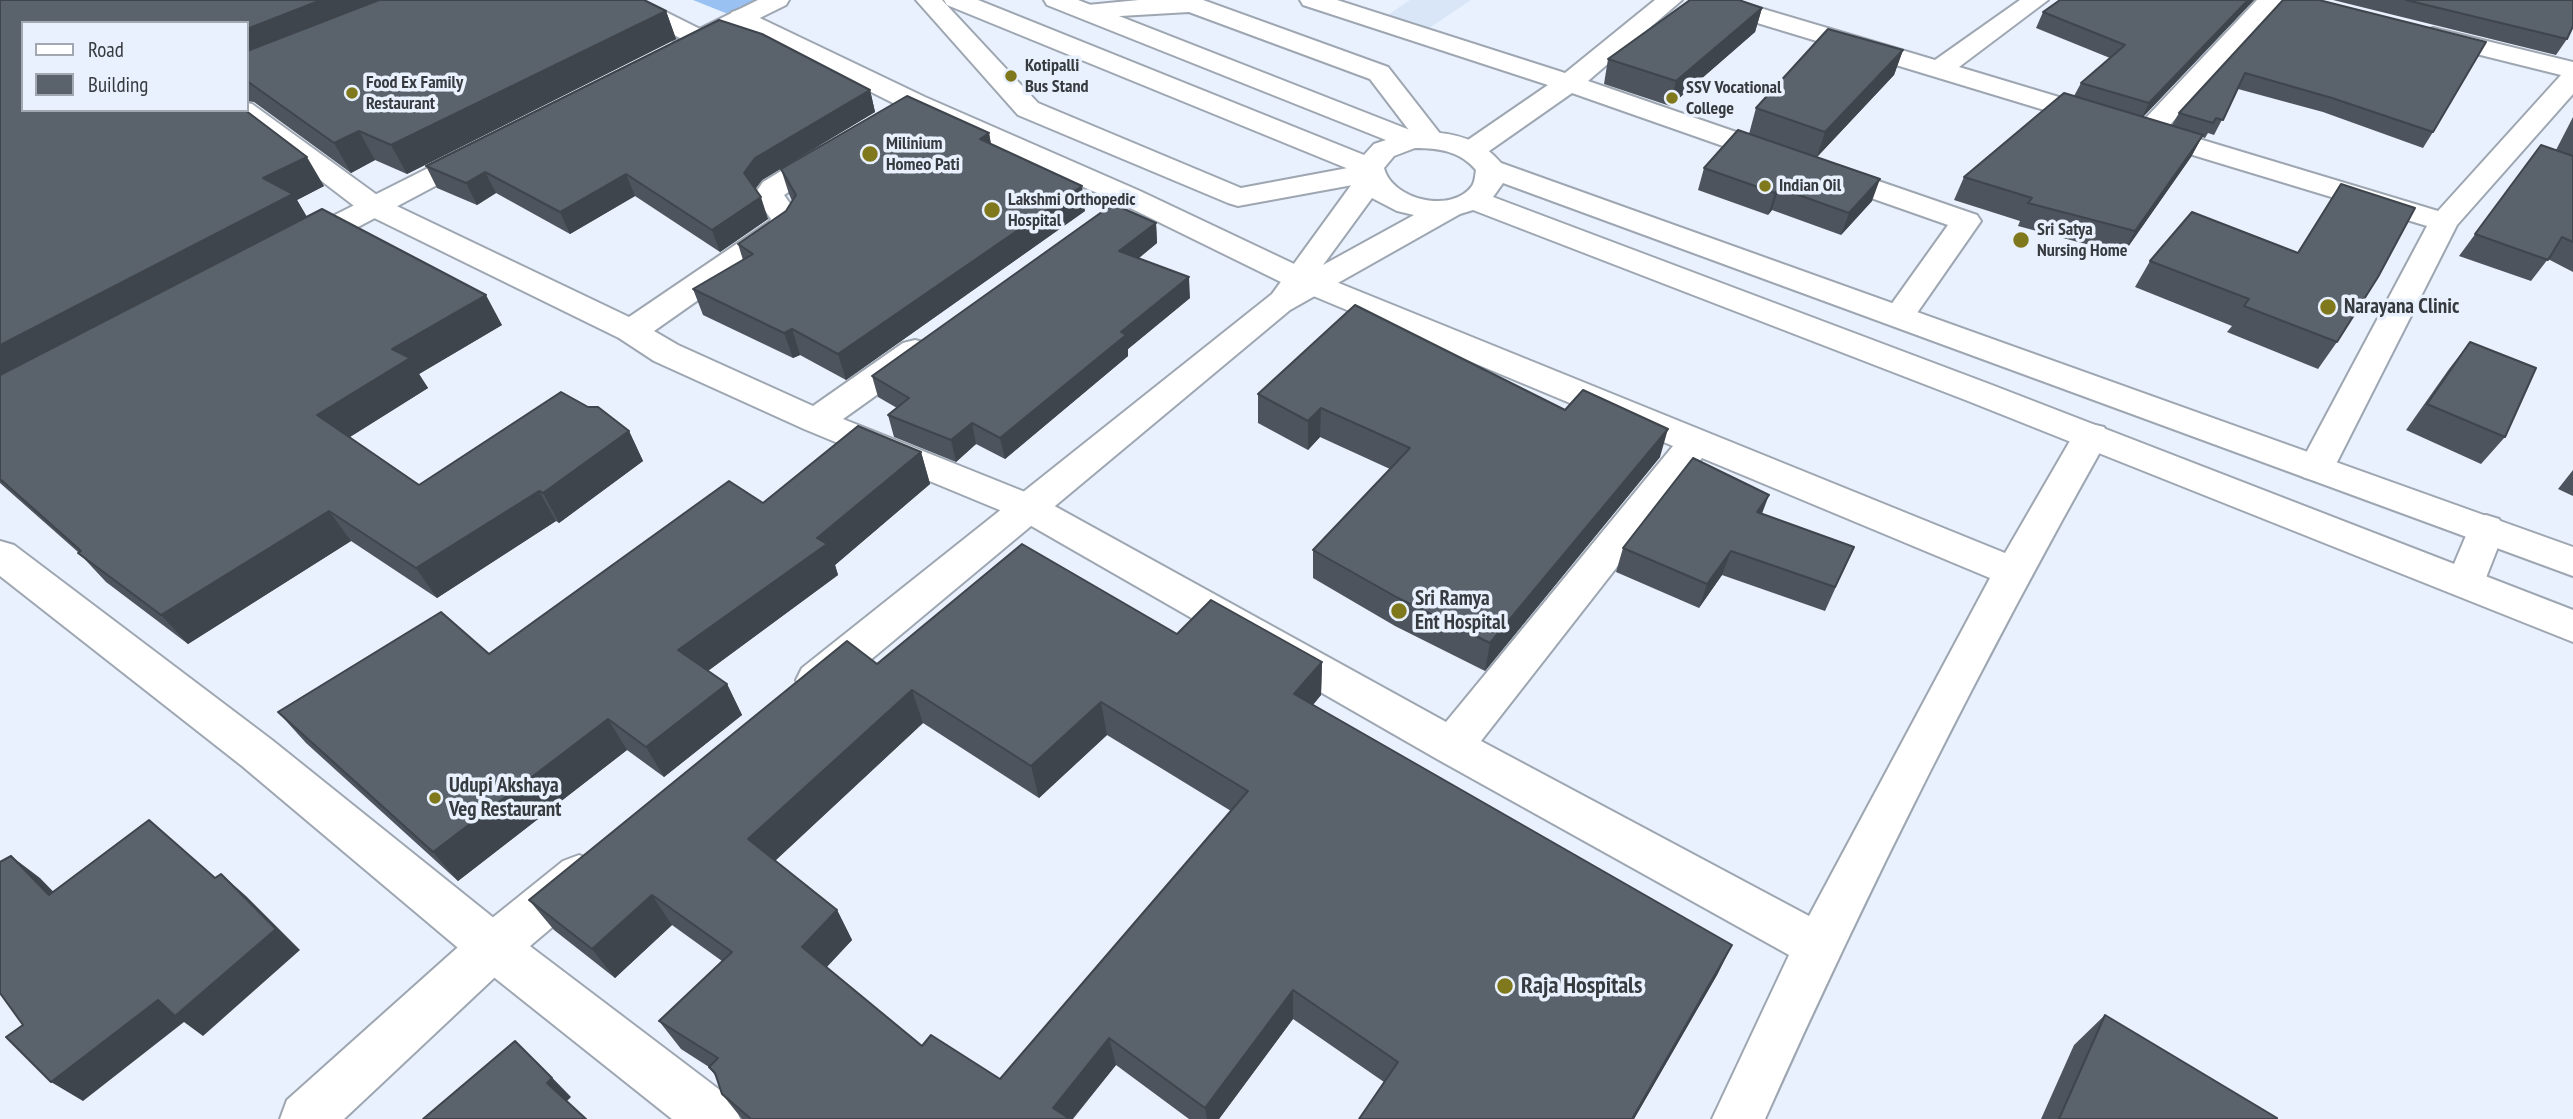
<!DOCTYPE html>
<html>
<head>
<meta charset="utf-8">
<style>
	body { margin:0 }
	#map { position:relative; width:2573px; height:1119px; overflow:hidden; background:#e8f1fd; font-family:"PT Sans Narrow",sans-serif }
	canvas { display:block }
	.legend { position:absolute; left:21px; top:21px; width:228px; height:91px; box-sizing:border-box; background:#e8f1fd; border:2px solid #a1a8b1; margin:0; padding:9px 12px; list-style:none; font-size:21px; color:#373b3f }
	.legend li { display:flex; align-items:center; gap:14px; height:35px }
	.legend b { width:35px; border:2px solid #a1a8b1 }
</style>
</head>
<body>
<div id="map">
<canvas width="2573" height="1119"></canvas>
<ul class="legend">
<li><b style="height:9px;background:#fff"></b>Road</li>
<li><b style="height:19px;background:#5a626c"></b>Building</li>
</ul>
</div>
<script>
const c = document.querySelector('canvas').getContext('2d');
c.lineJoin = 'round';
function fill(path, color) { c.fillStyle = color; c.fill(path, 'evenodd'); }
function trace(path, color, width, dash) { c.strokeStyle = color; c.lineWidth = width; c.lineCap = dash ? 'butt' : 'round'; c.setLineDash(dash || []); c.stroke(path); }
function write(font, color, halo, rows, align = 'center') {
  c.font = font + ' "PT Sans Narrow",sans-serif'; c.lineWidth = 7; c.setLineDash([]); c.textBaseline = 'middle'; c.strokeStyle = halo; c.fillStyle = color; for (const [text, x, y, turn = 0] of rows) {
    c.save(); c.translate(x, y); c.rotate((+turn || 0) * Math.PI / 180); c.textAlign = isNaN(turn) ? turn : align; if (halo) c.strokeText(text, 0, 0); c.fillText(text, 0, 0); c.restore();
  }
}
fill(new Path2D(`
	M 1410,0 L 1471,0 L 1422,33 L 1382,19 Z`), '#d8e6f7');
fill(new Path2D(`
	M 693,0 L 756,0 L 728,14 Z`), '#99c1f2');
const minor = new Path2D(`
	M 611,0 L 642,0 L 708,33 L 712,38 L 708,43 L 690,43 L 614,5 Z
	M 916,0 L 942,0 L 1038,103 L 1241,188 L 1369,164 L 1379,167 L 1383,173 L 1379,179 L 1369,182 L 1238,206 L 1228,203 L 1018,115 Z
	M 1139,0 L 1203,0 L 1388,67 L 1445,140 L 1441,146 L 1431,148 L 1421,146 L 1370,79 L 1189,12 L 1086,18 L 1077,16 L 1074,11 L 1077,6 Z
	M 1300,0 L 1337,0 L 1565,73 L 1655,0 L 1682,0 L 1588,81 L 1977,215 L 1981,221 L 1910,323 L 1899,326 L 1888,323 L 1883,316 L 1948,225 L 1572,93 L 1482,156 L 1472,158 L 1462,156 L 1458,150 L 1462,144 L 1548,85 L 1303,5 Z
	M 1695,0 L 1733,0 L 1935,60 L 2020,0 L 2048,0 L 1959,67 L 2142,122 L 2257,0 L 2283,0 L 2166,129 L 2438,211 L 2561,75 L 2424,41 L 2420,36 L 2424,31 L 2433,28 L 2573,62 L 2573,94 L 2457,225 L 2334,468 L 2329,477 L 2316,481 L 2303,477 L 2298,468 L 2427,226 L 1698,5 Z
	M 741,9 L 925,97 L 1140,191 L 1309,271 L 2005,553 L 2078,427 L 2091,424 L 2104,427 L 2109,436 C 1984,658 1869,886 1765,1119 L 1712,1119 L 1789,955 L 1437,759 L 1014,516 L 804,429 L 654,361 L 619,338 L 362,212 L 229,110 L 247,110 L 247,103 L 252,104 L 384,200 L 629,317 L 769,222 L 771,219 L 754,195 L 763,182 L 819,148 L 829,145 L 839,148 L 843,154 L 839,160 L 784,195 L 801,219 L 792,234 L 654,331 L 678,345 L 813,406 L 903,343 L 915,340 L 927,343 L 932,351 L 927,359 L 843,419 L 1040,498 L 1446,722 L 1673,446 L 1287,285 L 1120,203 L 905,109 L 732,22 L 728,17 L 732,12 ZM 1702,458 L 1990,578 L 1809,916 L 1481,741 Z
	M 2486,515 L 2499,519 L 2505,529 L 2480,593 L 2466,598 L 2452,593 L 2446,583 L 2473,519 Z
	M 0,541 L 14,545 L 272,740 L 510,931 L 733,1100 L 740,1119 L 672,1119 L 476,963 L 242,766 L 0,576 Z`);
const major = new Path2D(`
	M 758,0 L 789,0 L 786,5 L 693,51 L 675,51 L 671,46 L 675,41 Z
	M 944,0 L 978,0 L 1364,155 L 1374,144 L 1386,140 L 1047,5 L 1044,0 L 1078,0 L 1415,132 C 1448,131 1480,137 1501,163 L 2573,547 L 2573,576 L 1503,183 L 1493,197 L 1992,385 L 2573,610 L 2573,642 L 1968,401 L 1473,210 L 1460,214 L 1290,310 L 832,692 L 817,697 L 802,692 L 796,680 L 802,668 L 1272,294 L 1357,177 L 1356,172 L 947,5 ZM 1415,148 C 1439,148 1460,151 1476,170 C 1475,175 1475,182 1472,186 C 1452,214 1392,200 1384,168 L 1394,156 ZM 1372,198 L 1397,211 L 1414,215 L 1323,265 Z
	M 478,143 L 488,146 L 492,152 L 488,158 L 309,253 L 298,255 L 287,253 L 283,246 L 287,239 Z
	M 579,855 L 595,861 L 602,876 L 595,891 L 510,963 L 344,1119 L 280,1119 L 287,1100 L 476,931 L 563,861 Z`);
trace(minor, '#9da6b1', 4);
trace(major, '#9da6b1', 4);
fill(minor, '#fff');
fill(major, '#fff');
fill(new Path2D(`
	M 0,0 L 666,11 L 676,39 L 407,174 L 375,160 L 351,173 L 254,102 L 247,101 L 247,23 L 23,23 L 324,186 L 297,200 L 307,217 L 502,325 L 419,374 L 428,388 L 350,437 L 419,485 L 629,431 L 643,461 L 559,523 L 556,521 L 437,598 L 351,541 L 188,644 L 106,582 L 78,552 L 0,483 Z
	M 2254,0 L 2143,117 L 2172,125 L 2179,113 L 2283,0 L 2433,132 L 2423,148 L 2323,112 L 2238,89 L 2214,135 L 2208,133 L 2205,138 L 2202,137 L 2191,157 L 2123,254 L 2018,226 L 2020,221 L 1954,200 L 1964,177 L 2074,96 L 2081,83 L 2110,58 L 2036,28 L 2043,12 Z
	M 2333,0 L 2573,0 L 2567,39 L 2556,55 Z
	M 1762,8 L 1755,32 L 1670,106 L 1604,84 L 1608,59 Z
	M 1903,50 L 1894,75 L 1817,157 L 1749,134 L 1756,108 Z
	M 870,90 L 875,112 L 762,180 L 755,189 L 768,219 L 720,252 L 635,196 L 570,234 L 496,193 L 477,205 L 437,188 L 426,166 Z
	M 2573,117 L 2573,272 L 2548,259 L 2531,281 L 2459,256 L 2541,145 L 2556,150 Z
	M 989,133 L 991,144 L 1085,211 L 846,380 L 800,355 L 793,358 L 703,315 L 693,289 L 743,260 L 738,244 L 786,211 L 792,201 L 789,194 L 781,169 Z
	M 1704,168 L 1872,201 L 1841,235 L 1772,210 L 1768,215 L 1698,190 Z
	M 2341,184 L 2337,342 L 2318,369 L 2227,332 L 2232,326 L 2135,287 L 2150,261 L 2297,253 Z
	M 1156,223 L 1157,243 L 1138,259 L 1190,298 L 1128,349 L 1128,356 L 1005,459 L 976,444 L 956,462 L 894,437 L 888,415 L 897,408 L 878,397 L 872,376 Z
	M 2470,342 L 2505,437 L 2481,464 L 2406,430 L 2449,369 Z
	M 1258,394 L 1660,457 L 1485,671 L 1395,626 L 1313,578 L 1313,550 L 1390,469 L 1320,437 L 1308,450 L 1258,423 Z
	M 921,452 L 930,484 L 835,565 L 838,575 L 708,671 L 727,684 L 742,715 L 664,777 L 627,750 L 458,881 L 306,743 L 278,712 L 489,654 L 763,503 Z
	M 2573,470 L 2573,496 L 2558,489 Z
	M 1762,514 L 1854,547 L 1825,611 L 1722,575 L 1699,608 L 1616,572 L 1623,548 Z
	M 1177,634 L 1322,662 L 1321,695 L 1313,705 L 1732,945 L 1717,975 L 1634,1119 L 1359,1119 L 1384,1082 L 1293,1019 L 1219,1119 L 1189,1119 L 1116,1065 L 1073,1119 L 742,1119 L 722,1094 L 717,1078 L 709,1067 L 681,1049 L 659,1021 L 722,961 L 672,925 L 615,978 L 554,930 L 529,900 L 877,664 ZM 923,723 L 1039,798 L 1107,735 L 1231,811 L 1000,1079 L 922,1046 L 826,968 L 852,940 L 837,910 L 775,861 Z
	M 2105,1015 L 2277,1119 L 2041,1119 L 2074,1045 Z`), '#4d545d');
fill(new Path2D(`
	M 321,0 L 404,0 L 247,63 L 247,29 Z
	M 2248,0 L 2254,0 L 2141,119 L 2149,103 Z
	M 1762,8 L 1755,32 L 1670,106 L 1676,81 Z
	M 666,11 L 676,39 L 407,174 L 391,145 Z
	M 1903,50 L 1894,75 L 1817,157 L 1825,132 Z
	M 870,90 L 875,112 L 762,180 L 751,195 L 744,173 L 755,158 Z
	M 359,131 L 375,160 L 351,173 L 334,143 Z
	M 989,133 L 993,158 L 980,139 Z
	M 2203,135 L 2191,157 L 2123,254 L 2135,231 Z
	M 307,157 L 324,186 L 297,200 L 311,224 L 0,389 L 0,345 L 263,178 Z
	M 485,172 L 496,193 L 477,205 L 466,183 Z
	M 626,174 L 635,196 L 570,234 L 560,212 Z
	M 1880,179 L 1872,201 L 1841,235 L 1849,213 Z
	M 1082,186 L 1085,211 L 846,380 L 838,354 Z
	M 1779,188 L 1772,210 L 1768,215 L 1775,193 Z
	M 761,197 L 768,219 L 720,252 L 712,230 Z
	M 1156,223 L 1157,243 L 1121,272 L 1119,251 Z
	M 1189,277 L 1190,298 L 1128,349 L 1128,356 L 1005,459 L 1000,438 L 1121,332 Z
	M 486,295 L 502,325 L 419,374 L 428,388 L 337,445 L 317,415 L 392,349 Z
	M 792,329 L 800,355 L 793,358 L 784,333 Z
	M 1321,408 L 1320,437 L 1308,450 L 1308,421 Z
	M 972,423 L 976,444 L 956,462 L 951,440 Z
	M 1668,429 L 1660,457 L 1485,671 L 1490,643 Z
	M 629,431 L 643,461 L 559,523 L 543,493 Z
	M 921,452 L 930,484 L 835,565 L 838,575 L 694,681 L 678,650 L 817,538 Z
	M 539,491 L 556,521 L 437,598 L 416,568 Z
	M 1769,495 L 1760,519 L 1757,512 Z
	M 329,511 L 351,541 L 188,644 L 161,615 Z
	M 1731,551 L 1722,575 L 1699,608 L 1707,584 Z
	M 1322,662 L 1321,695 L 1294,727 L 1294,694 Z
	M 727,684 L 742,715 L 664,777 L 646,747 Z
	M 912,690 L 923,723 L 765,870 L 748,839 Z
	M 1101,702 L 1107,735 L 1039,798 L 1031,766 Z
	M 608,719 L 627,750 L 458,881 L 433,852 Z
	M 11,856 L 40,878 L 78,917 L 49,895 Z
	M 221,874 L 246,896 L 300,950 L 203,1036 L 184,1022 L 83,1101 L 51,1082 Z
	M 652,895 L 672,925 L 615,978 L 592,949 Z
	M 837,910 L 852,940 L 818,976 L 802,947 Z
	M 1732,945 L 1717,975 L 1634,1119 L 1632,1119 Z
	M 1293,990 L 1293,1019 L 1219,1119 L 1207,1119 L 1205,1108 Z
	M 1109,1038 L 1116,1065 L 1072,1119 L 1056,1119 L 1053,1108 Z
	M 535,1060 L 571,1097 L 566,1102 L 547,1083 Z`), '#3f454c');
const building = new Path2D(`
	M 0,0 L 321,0 L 247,29 L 247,23 L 23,23 L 23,110 L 245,110 L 307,157 L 263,178 L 293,194 L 0,345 Z
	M 379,0 L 644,0 L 666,11 L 391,145 L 359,131 L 334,143 L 247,81 L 247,51 Z
	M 1690,0 L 1739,0 L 1762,8 L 1676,81 L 1608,59 Z
	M 2060,0 L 2248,0 L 2149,103 L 2081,83 L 2125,45 L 2043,12 Z
	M 2283,0 L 2319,0 L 2486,42 L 2433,132 L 2332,98 L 2245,73 L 2223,120 L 2216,118 L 2213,123 L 2179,113 Z
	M 2406,0 L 2573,0 L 2573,26 L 2567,39 Z
	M 719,20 L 762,34 L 870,90 L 755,158 L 744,173 L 761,197 L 712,230 L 626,174 L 560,212 L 485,172 L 466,183 L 426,166 Z
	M 1828,29 L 1903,50 L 1825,132 L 1756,108 Z
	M 2064,93 L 2203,135 L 2135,231 L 2028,203 L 2032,198 L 1964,177 Z
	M 907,96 L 989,133 L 980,139 L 1082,186 L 838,354 L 792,329 L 784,333 L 693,289 L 753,254 L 738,244 L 786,211 L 796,195 L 781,169 Z
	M 1738,130 L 1880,179 L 1849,213 L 1779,188 L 1775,193 L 1704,168 Z
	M 2541,145 L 2573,156 L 2573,242 L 2562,237 L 2548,260 L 2475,234 Z
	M 2341,184 L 2415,208 L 2378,277 L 2337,342 L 2244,306 L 2249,299 L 2150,261 L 2192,212 L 2298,253 Z
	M 1113,204 L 1156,223 L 1119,251 L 1189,277 L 1121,332 L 1126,335 L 1000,438 L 972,423 L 951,440 L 888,415 L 909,398 L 872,376 Z
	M 322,209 L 486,295 L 392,349 L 410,358 L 317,415 L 419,485 L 561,392 L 588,407 L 598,407 L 629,431 L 543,493 L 539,491 L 416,568 L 329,511 L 161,615 L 78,553 L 81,551 L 0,479 L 0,375 Z
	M 1355,305 L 1565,410 L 1583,390 L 1668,429 L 1490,643 L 1398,598 L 1313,550 L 1410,448 L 1321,408 L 1308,421 L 1258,394 Z
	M 2470,342 L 2536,368 L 2505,437 L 2427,404 Z
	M 858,426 L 921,452 L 817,538 L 827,544 L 678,650 L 727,684 L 646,747 L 608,719 L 433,852 L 278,712 L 441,612 L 489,654 L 729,481 L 763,503 Z
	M 1693,458 L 1769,495 L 1757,512 L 1854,547 L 1835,587 L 1731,551 L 1707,584 L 1623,548 Z
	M 1022,544 L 1177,634 L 1211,600 L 1322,662 L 1294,694 L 1732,945 L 1632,1119 L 1359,1119 L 1398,1062 L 1293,990 L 1205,1108 L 1109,1038 L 1053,1108 L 1070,1119 L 751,1119 L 722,1094 L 715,1073 L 709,1067 L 718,1058 L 659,1021 L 732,952 L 652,895 L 592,949 L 529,900 L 847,641 L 877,664 ZM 912,690 L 1031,766 L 1101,702 L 1248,791 L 1000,1079 L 931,1035 L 922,1046 L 802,947 L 837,910 L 748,839 Z
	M 149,820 L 215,878 L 221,874 L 276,929 L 175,1016 L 158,1000 L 51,1082 L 6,1037 L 23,1025 L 0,993 L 0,862 L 11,856 L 49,895 Z
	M 2105,1015 L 2277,1118 L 2277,1119 L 2059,1119 Z
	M 515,1041 L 552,1078 L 547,1083 L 586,1119 L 423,1119 Z`);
fill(building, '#5a626c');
trace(building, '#3f454c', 2);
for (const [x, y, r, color] of [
	[1011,76,7,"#80781c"],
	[352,93,7,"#80781c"],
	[1672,98,7,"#80781c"],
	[870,154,9,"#80781c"],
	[1765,186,7,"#80781c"],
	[992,210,9,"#80781c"],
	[2021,240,9,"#80781c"],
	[2328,307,9,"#80781c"],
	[1399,611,9,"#80781c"],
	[435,798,7,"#80781c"],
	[1505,986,9,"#80781c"]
]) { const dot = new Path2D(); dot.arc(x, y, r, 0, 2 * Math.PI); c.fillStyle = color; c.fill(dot); trace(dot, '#e8f1fd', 2.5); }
write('bold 18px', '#373b3f', '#e8f1fd', [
	["Kotipalli",1025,66],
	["Bus Stand",1025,87],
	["Food Ex Family",366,83],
	["Restaurant",366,104],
	["SSV Vocational",1686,88],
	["College",1686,109],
	["Milinium",886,144],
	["Homeo Pati",886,165],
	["Indian Oil",1779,186],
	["Lakshmi Orthopedic",1008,200],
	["Hospital",1008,221],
	["Sri Satya",2037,230],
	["Nursing Home",2037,251]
], 'left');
write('bold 21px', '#373b3f', '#e8f1fd', [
	["Narayana Clinic",2344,307],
	["Sri Ramya",1415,599],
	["Ent Hospital",1415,623],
	["Udupi Akshaya",449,786],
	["Veg Restaurant",449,810]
], 'left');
write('bold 24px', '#373b3f', '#e8f1fd', [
	["Raja Hospitals",1521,986]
], 'left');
</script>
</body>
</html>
